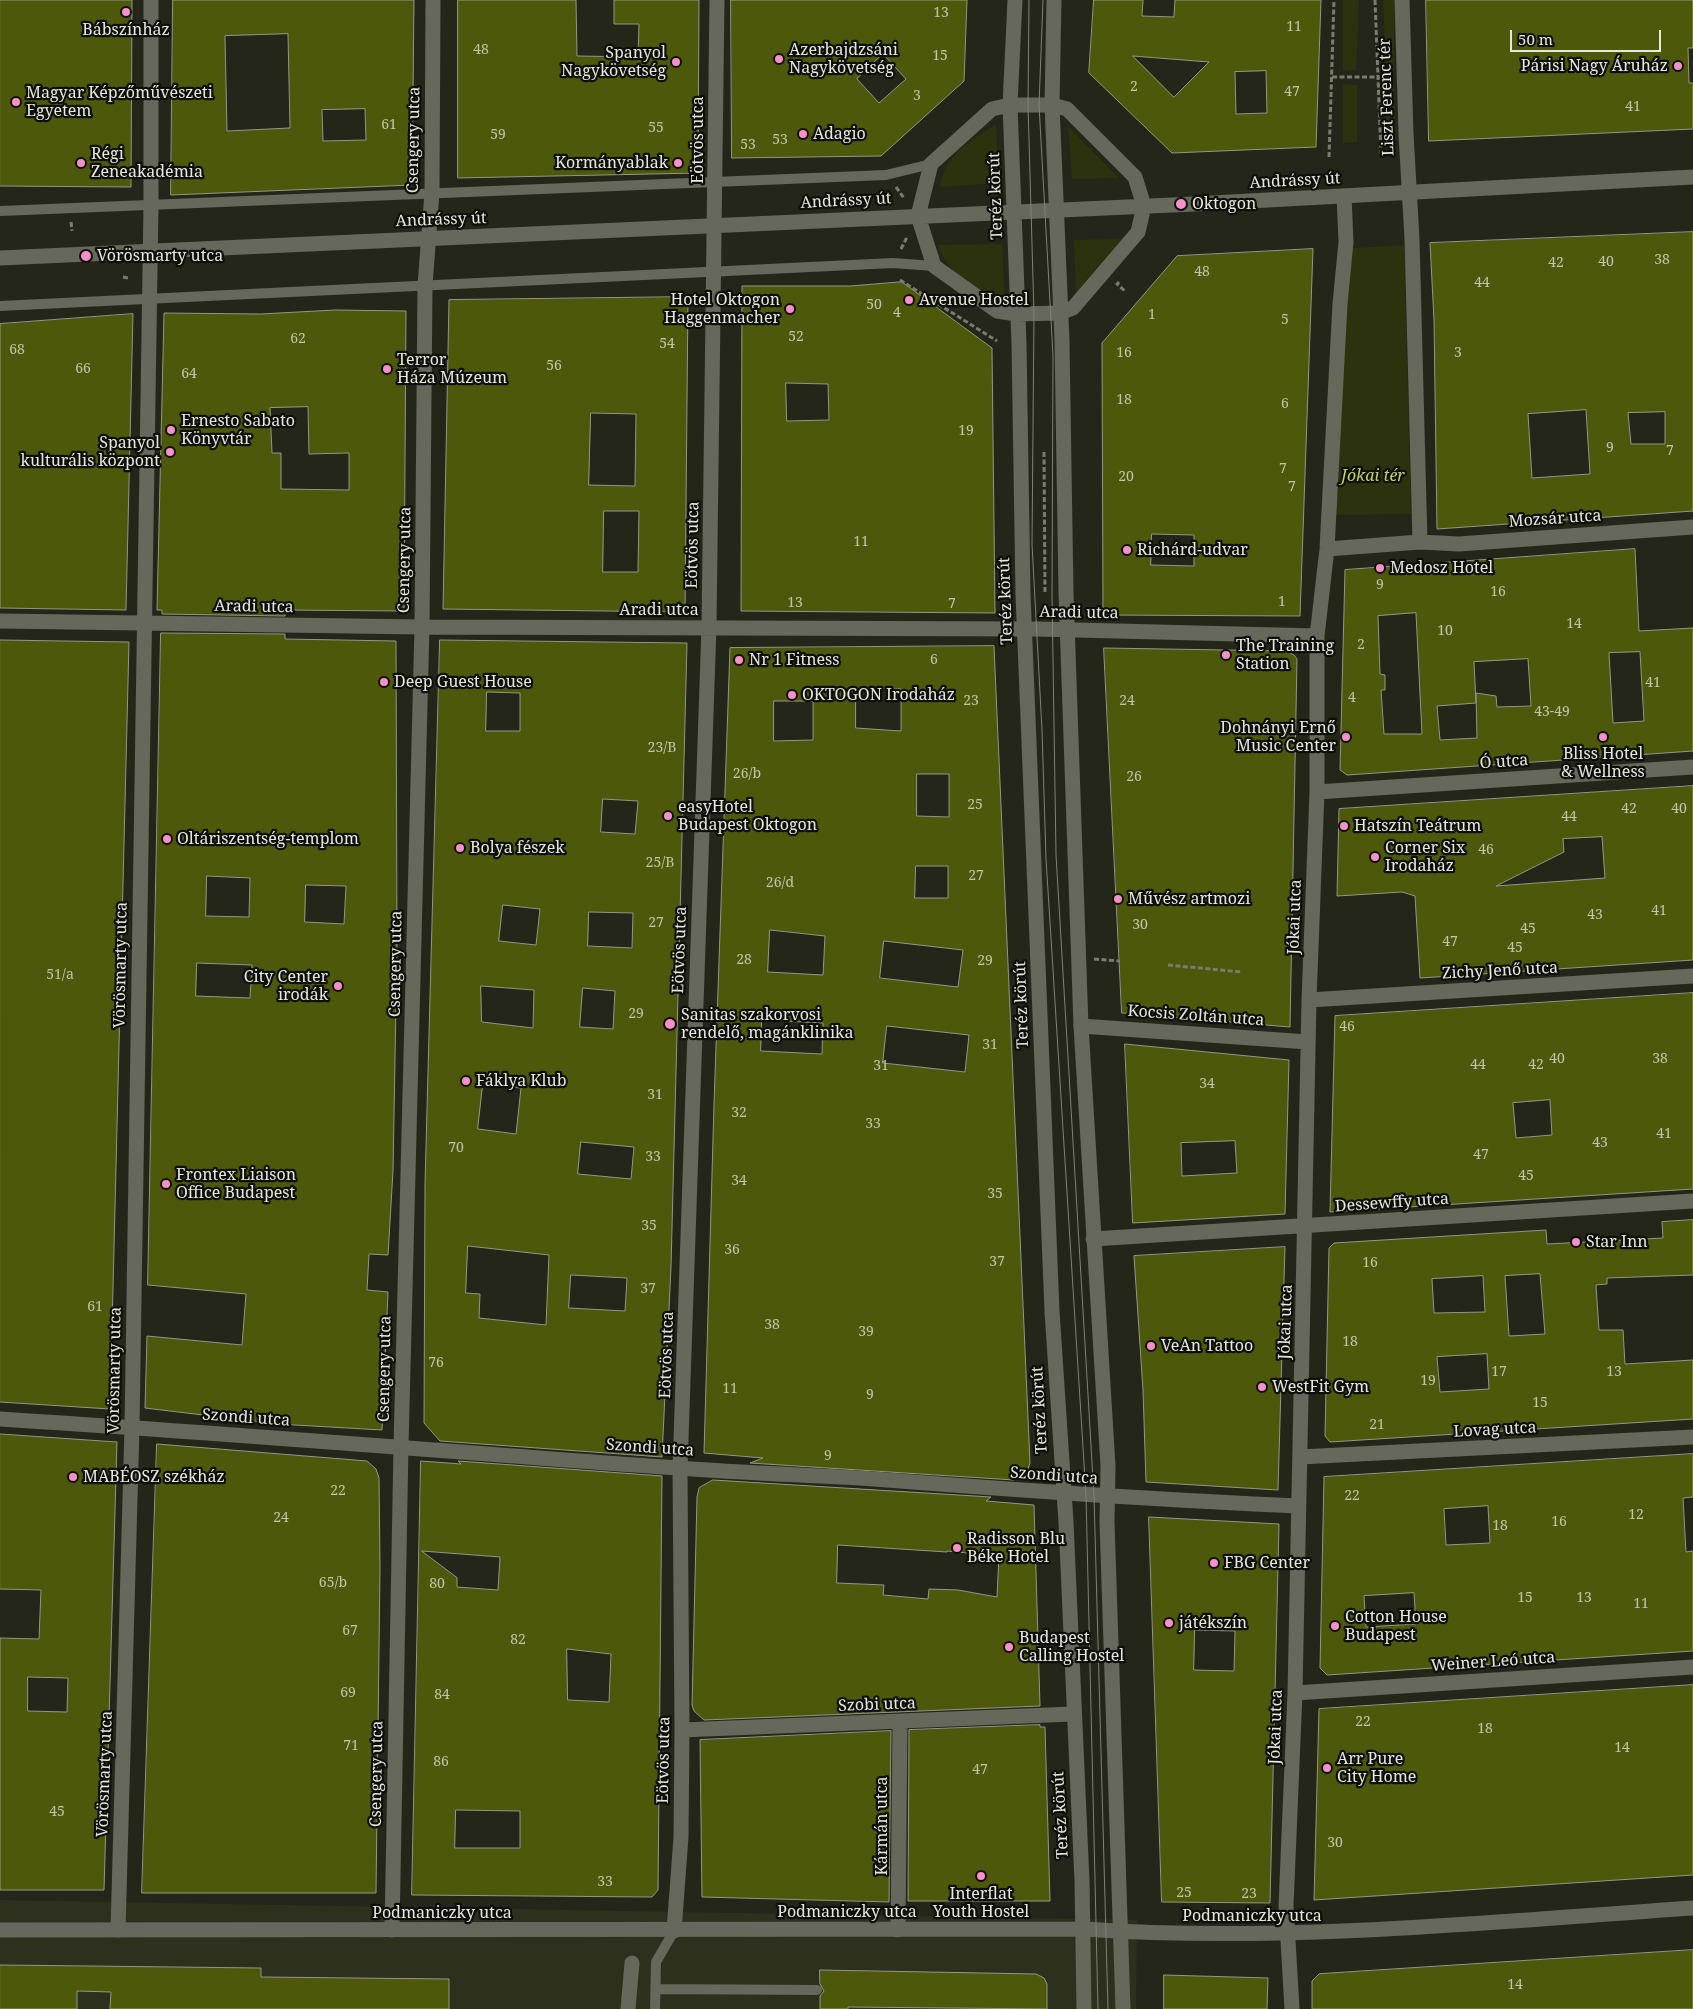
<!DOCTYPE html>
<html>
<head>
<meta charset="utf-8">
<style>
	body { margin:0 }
	#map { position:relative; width:1693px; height:2009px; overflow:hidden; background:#24261a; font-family:"Noto Serif",serif }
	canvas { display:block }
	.scale { position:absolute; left:1510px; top:30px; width:151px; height:22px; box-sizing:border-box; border:2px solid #e7e9e1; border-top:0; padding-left:6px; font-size:15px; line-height:18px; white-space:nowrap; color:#e7e9e1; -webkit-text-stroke:4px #0e0f09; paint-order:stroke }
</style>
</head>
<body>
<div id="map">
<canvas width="1693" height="2009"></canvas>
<div class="scale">50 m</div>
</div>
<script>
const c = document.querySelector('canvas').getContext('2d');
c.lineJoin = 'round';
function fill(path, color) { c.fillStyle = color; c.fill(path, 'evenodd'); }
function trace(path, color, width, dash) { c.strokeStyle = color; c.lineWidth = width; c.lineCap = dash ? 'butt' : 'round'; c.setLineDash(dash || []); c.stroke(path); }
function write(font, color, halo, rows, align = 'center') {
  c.font = font + ' "Noto Serif",serif'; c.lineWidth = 4.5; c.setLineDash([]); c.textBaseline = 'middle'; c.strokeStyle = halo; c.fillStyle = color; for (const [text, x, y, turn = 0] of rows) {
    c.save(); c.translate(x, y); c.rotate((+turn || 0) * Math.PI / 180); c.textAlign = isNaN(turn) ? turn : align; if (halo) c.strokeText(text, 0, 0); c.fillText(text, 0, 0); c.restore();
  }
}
fill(new Path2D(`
	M 0,1900 L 1137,1920 L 1136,2009 L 0,2009 Z`), '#2c301d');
fill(new Path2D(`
	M 1343,0 L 1359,0 L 1356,70 L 1343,70 Z
	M 1383,0 L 1394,0 L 1394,70 L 1386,70 Z
	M 1386,83 L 1394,83 L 1396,140 L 1386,141 Z
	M 1343,84 L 1357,85 L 1357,142 L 1343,143 Z
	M 996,125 L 999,183 L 940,187 C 941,182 942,176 944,172 C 949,155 981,132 996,125 Z
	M 1068,126 L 1119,178 L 1072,179 Z
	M 1122,239 L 1076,292 L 1074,240 Z
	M 1002,244 L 1005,301 C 979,292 945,273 938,245 Z
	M 1404,245 L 1411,514 L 1335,515 L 1340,249 Z`), '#2d320e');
const building = new Path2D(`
	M 0,0 L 132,0 L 131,187 L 0,186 Z
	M 173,0 L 414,0 L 412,185 L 171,195 ZM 288,34 L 290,128 L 227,131 L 225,36 ZM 365,109 L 366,140 L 323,141 L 322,110 Z
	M 458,0 L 576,0 L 577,56 L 638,57 L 639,24 L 614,24 L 614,0 L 699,0 L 698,173 L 458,178 Z
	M 731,0 L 967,0 L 964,81 L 881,156 L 732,158 ZM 883,54 L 906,79 L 879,103 L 857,79 Z
	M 1094,0 L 1143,0 L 1142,16 L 1174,17 L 1175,0 L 1321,0 L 1316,147 L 1172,153 L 1089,73 ZM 1133,56 L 1209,62 L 1174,97 ZM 1266,71 L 1267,113 L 1236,114 L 1235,72 Z
	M 1426,0 L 1693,0 L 1693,48 L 1688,48 L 1689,83 L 1693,83 L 1693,129 L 1429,141 Z
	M 1693,232 L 1693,511 L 1437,529 L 1434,320 L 1430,243 ZM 1586,410 L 1590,474 L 1532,478 L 1528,414 ZM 1665,412 L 1665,444 L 1631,444 L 1628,413 Z
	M 1313,249 L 1300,616 L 1103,615 L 1102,343 L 1177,256 ZM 1152,534 L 1194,535 L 1194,566 L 1151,565 Z
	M 902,282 L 992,348 L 995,613 L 741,611 L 742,286 L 850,286 ZM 786,383 L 828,384 L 829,420 L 787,421 Z
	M 688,297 L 685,612 L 443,609 L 449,300 ZM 591,413 L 636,414 L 635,486 L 589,485 ZM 604,511 L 639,511 L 638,572 L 603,572 Z
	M 336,310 L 406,311 L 404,611 L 285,610 L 285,616 L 162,614 L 162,610 L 157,610 L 164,313 L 260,314 ZM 308,407 L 309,454 L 349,453 L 349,490 L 281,489 L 281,453 L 272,453 L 270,408 Z
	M 133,314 L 126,610 L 0,608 L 0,324 Z
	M 1635,549 L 1639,631 L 1693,628 L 1693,751 L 1347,775 L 1340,770 L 1345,570 ZM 1416,613 L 1422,734 L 1384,734 L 1381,690 L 1385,690 L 1385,675 L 1380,674 L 1378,616 ZM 1640,652 L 1644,721 L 1613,723 L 1609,653 ZM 1528,659 L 1531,706 L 1497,707 L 1496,696 L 1476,693 L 1477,738 L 1440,740 L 1437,706 L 1476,703 L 1474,662 Z
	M 161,633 L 285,634 L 285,639 L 396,641 L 397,945 L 393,1171 L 388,1255 L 369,1254 L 367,1290 L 388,1292 L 382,1430 L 278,1424 L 145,1408 L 147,1336 L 242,1345 L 246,1294 L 148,1285 ZM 207,876 L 250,878 L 249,917 L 206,916 ZM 306,885 L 346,886 L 344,924 L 305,922 ZM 197,963 L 252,965 L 250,998 L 196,996 Z
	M 0,640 L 129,642 L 110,1409 L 0,1402 Z
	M 440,640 L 687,643 L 671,1267 L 662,1457 L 440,1441 L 424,1423 L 425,1184 ZM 487,692 L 520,693 L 520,731 L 486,731 ZM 603,799 L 638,801 L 635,834 L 601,832 ZM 503,905 L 540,909 L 536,945 L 499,941 ZM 589,912 L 633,913 L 632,948 L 588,946 ZM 481,986 L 534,990 L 533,1028 L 482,1022 ZM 583,988 L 615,991 L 613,1029 L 580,1027 ZM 483,1084 L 521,1088 L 516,1134 L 478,1129 ZM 581,1142 L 634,1147 L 631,1179 L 578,1174 ZM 468,1246 L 549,1255 L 546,1325 L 479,1318 L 480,1294 L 466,1293 ZM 571,1275 L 627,1278 L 625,1311 L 569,1308 Z
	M 994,646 L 1030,1463 L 1028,1469 L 1014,1480 L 750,1463 L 763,1458 L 704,1453 L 714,1104 L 730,648 ZM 856,688 L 901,689 L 901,731 L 856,728 ZM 774,701 L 813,701 L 813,740 L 774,741 ZM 917,774 L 949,774 L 949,817 L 917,816 ZM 916,866 L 948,866 L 948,898 L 915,898 ZM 770,930 L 825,936 L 823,975 L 768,972 ZM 884,941 L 963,950 L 958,987 L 880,978 ZM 762,1020 L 823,1023 L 822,1054 L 761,1051 ZM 887,1026 L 969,1035 L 965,1072 L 883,1063 Z
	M 1104,648 L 1286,651 L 1294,655 L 1297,659 L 1290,1027 L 1122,1013 Z
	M 1693,786 L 1693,960 L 1420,978 L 1415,896 L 1402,892 L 1337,896 L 1339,809 ZM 1602,837 L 1605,878 L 1496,886 L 1564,852 L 1563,839 Z
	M 1693,993 L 1693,1189 L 1330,1212 L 1335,1016 ZM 1550,1100 L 1552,1135 L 1516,1138 L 1513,1103 Z
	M 1125,1044 L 1289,1060 L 1285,1214 L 1133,1223 ZM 1235,1141 L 1237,1173 L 1182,1176 L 1181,1143 Z
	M 1693,1220 L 1693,1275 L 1607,1278 L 1607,1284 L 1596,1285 L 1599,1330 L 1623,1330 L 1625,1364 L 1693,1360 L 1693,1419 L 1330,1442 L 1325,1436 L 1329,1248 L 1334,1243 L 1546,1230 L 1547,1244 L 1663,1238 L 1662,1222 ZM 1540,1274 L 1545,1334 L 1509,1336 L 1505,1276 ZM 1483,1276 L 1485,1312 L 1434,1313 L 1432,1279 ZM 1487,1354 L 1489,1389 L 1440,1392 L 1437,1357 Z
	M 1285,1247 L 1278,1490 L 1146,1482 L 1143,1390 L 1134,1256 Z
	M 0,1434 L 117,1442 L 104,1890 L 0,1890 L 0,1638 L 39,1639 L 41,1590 L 0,1589 ZM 28,1677 L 68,1678 L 67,1712 L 28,1711 Z
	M 157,1444 L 367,1461 L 376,1469 L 379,1478 L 380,1568 L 376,1893 L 142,1893 Z
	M 1693,1454 L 1693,1497 L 1683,1498 L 1686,1552 L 1693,1551 L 1693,1651 L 1327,1675 L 1320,1668 L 1324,1477 ZM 1488,1506 L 1490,1543 L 1446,1545 L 1444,1509 ZM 1414,1593 L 1416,1624 L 1366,1627 L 1364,1596 Z
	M 421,1461 L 461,1464 L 458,1461 L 662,1476 L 658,1890 L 652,1897 L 412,1895 ZM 422,1551 L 500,1557 L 498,1590 L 457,1587 L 457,1578 ZM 567,1649 L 611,1654 L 609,1702 L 568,1700 ZM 456,1810 L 520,1811 L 520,1848 L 455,1848 Z
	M 713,1480 L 991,1497 L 986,1501 L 1034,1505 L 1040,1706 L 704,1720 L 694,1711 L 692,1705 L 697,1497 L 699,1488 ZM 838,1545 L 947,1552 L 947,1551 L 999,1556 L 997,1597 L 958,1590 L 929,1589 L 928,1599 L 883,1595 L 884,1585 L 837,1583 Z
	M 1149,1517 L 1279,1524 L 1270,1903 L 1162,1902 ZM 1195,1630 L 1235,1631 L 1234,1671 L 1194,1670 Z
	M 1693,1685 L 1693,1875 L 1314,1900 L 1319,1709 Z
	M 1040,1725 L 1040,1727 L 1045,1727 L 1050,1901 L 908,1901 L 909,1730 Z
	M 891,1731 L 889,1902 L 702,1897 L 700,1740 Z
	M 1693,1950 L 1693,2009 L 1312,2009 L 1312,1981 L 1319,1974 Z
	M 0,1965 L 261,1968 L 261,1977 L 449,1979 L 449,2009 L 110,2009 L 111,1992 L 77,1991 L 77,2009 L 0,2009 Z
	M 820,1970 L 1036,1974 L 1044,1978 L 1047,1984 L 1047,2009 L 848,2007 L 848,2009 L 820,2009 L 820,1996 L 824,1991 L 820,1984 Z
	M 1164,1975 L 1268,1978 L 1267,2009 L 1164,2009 Z`);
fill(building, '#4e580a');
trace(building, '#939788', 1);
trace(new Path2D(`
	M 1375,0 L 1381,154
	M 1332,77 L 1389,77
	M 1329,157 L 1334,0
	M 896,187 L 904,198
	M 71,222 L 72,231
	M 901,249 L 907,237
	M 123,277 L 128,278
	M 900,280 L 997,341
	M 1119,282 L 1117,284 L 1126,292
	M 1044,452 L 1045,594
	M 1094,959 L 1120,961
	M 1168,965 L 1242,972`), '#7a7c72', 3, [5, 2.5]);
trace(new Path2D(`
	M 0,211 L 886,175 L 931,164
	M 0,306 L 893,263 L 934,266
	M 656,1989 L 817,1990
	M 655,2009 L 656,1962 L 674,1931`), '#65685a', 10);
trace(new Path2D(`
	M 1402,0 L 1406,134 L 1412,239 L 1420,542
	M 1327,549 L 1420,542 L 1459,544 L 1693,527
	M 0,621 L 422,627 L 1037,629 L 1317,636
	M 1317,792 L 1693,767
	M 1309,1000 L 1693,976
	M 1081,1026 L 1308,1042
	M 1093,1239 L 1693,1201
	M 0,1419 C 226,1433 452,1452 678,1468 C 743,1473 809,1475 874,1479 C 1015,1490 1156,1500 1298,1506
	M 1300,1457 L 1693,1437
	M 1295,1693 L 1693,1667
	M 682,1730 L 1073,1714
	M 118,1930 L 132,1427 L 151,205 L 151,0
	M 392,1930 L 401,1446 L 422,627 L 425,286 L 432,192 L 433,0
	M 898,1930 L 900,1722
	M 674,1931 L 681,1837 L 682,1730 L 680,1468 L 709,627 L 717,0
	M 628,2009 L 632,1963
	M 1292,2009 L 1286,1906 L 1295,1693 L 1309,1000 L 1317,792 L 1317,636 L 1327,549 L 1340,304 L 1346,242 L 1344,196`), '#65685a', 15);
trace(new Path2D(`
	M 1015,0 L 1010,105 L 1019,343 L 1023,594 L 1052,1311 L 1066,1522 L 1082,1881 L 1084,2009
	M 1054,0 L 1052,105 L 1062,341 L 1066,593 L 1081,1026 L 1108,1466 L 1107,1522 L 1123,2009
	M 1010,105 L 1052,105 L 1067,109 L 1135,177 L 1144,206 L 1138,232 L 1073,308 L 1060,313 L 1017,314 L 997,311 L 934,266 L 918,216 L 931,164 L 992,109 Z
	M 0,258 L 1194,204 L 1693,177
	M 0,1930 L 1083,1929 C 1286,1943 1490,1922 1693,1908`), '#65685a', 15);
trace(new Path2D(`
	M 1029,0 L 1028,105 L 1034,314 L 1032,544 L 1042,730 L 1046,859 L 1086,1495 L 1098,2009
	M 1043,0 L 1039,105 L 1053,356 L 1052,594 L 1056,855 L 1094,1496 L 1108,2009`), '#818379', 1);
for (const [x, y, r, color] of [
	[126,12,5,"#f990ca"],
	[779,59,5,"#f990ca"],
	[676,62,5,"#f990ca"],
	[1678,66,5,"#f990ca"],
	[16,102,5,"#f990ca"],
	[803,134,5,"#f990ca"],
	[81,163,5,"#f990ca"],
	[678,163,5,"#f990ca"],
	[1181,204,6,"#f990ca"],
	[86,256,6,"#f990ca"],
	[909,300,5,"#f990ca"],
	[790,309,5,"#f990ca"],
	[387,369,5,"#f990ca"],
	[171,430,5,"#f990ca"],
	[170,452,5,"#f990ca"],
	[1127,550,5,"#f990ca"],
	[1380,568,5,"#f990ca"],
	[1226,655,5,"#f990ca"],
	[739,660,5,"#f990ca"],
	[384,682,5,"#f990ca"],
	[792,695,5,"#f990ca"],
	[1346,737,5,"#f990ca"],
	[1603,737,5,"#f990ca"],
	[668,816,5,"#f990ca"],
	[1344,826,5,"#f990ca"],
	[167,839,5,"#f990ca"],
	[460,848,5,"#f990ca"],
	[1375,857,5,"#f990ca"],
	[1118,899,5,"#f990ca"],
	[338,986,5,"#f990ca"],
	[670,1024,6,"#f990ca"],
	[466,1081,5,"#f990ca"],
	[166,1184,5,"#f990ca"],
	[1576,1242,5,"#f990ca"],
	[1151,1346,5,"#f990ca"],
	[1262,1387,5,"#f990ca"],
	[73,1477,5,"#f990ca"],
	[957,1548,5,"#f990ca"],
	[1214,1563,5,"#f990ca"],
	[1169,1623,5,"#f990ca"],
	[1335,1626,5,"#f990ca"],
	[1009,1647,5,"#f990ca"],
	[1327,1768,5,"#f990ca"],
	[981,1876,5,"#f990ca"]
]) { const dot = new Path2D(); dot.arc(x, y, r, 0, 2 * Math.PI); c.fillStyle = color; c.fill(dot); trace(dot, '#0e0f09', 2); }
write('14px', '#c1c5ab', null, [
	["13",941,13],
	["11",1294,27],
	["48",481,50],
	["15",940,56],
	["2",1134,87],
	["47",1292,92],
	["3",917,96],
	["41",1633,107],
	["61",389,125],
	["55",656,128],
	["59",498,135],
	["53",780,140],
	["53",748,145],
	["38",1662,260],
	["40",1606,262],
	["42",1556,263],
	["48",1202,272],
	["44",1482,283],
	["50",874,305],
	["4",897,313],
	["1",1152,315],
	["5",1285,320],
	["52",796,337],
	["62",298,339],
	["54",667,344],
	["68",17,350],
	["16",1124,353],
	["3",1458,353],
	["56",554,366],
	["66",83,369],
	["64",189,374],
	["18",1124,400],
	["6",1285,404],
	["19",966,431],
	["9",1610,448],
	["7",1670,451],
	["7",1283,469],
	["20",1126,477],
	["7",1292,487],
	["11",861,542],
	["9",1380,585],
	["16",1498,592],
	["1",1282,602],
	["13",795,603],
	["7",952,604],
	["14",1574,624],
	["10",1445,631],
	["2",1361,645],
	["6",934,660],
	["41",1653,683],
	["4",1352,698],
	["23",971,701],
	["24",1127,701],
	["43-49",1552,712],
	["23/B",662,748],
	["26/b",747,774],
	["26",1134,777],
	["25",975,805],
	["42",1629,809],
	["40",1679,809],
	["44",1569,817],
	["46",1486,850],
	["25/B",660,863],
	["27",976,876],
	["26/d",780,883],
	["41",1659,911],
	["43",1595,915],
	["27",656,923],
	["30",1140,925],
	["45",1528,929],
	["47",1450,942],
	["45",1515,948],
	["28",744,960],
	["29",985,961],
	["51/a",60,975],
	["29",636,1014],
	["46",1347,1027],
	["31",990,1045],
	["40",1557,1059],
	["38",1660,1059],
	["44",1478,1065],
	["42",1536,1065],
	["31",881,1066],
	["34",1207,1084],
	["31",655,1095],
	["32",739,1113],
	["33",873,1124],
	["41",1664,1134],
	["43",1600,1143],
	["70",456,1148],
	["47",1481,1155],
	["33",653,1157],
	["45",1526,1176],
	["34",739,1181],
	["35",995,1194],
	["35",649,1226],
	["36",732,1250],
	["37",997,1262],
	["16",1370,1263],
	["37",648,1289],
	["61",95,1307],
	["38",772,1325],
	["39",866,1332],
	["18",1350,1342],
	["76",436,1363],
	["17",1499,1372],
	["13",1614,1372],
	["19",1428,1381],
	["11",730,1389],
	["9",870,1395],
	["15",1540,1403],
	["21",1377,1425],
	["9",828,1456],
	["22",338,1491],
	["22",1352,1496],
	["12",1636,1515],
	["24",281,1518],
	["16",1559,1522],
	["18",1500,1526],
	["65/b",333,1583],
	["80",437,1584],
	["15",1525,1598],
	["13",1584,1598],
	["11",1641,1604],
	["67",350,1631],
	["82",518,1640],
	["69",348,1693],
	["84",442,1695],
	["22",1363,1722],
	["18",1485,1729],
	["71",351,1746],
	["14",1622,1748],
	["86",441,1762],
	["47",980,1770],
	["45",57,1812],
	["30",1335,1843],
	["33",605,1882],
	["25",1184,1893],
	["23",1249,1894],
	["14",1515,1985]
]);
write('16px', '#e7e9e1', '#0e0f09', [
	["Bábszínház",126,30,"center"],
	["Azerbajdzsáni",789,50],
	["Nagykövetség",789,68],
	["Spanyol",666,53,"right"],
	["Nagykövetség",666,71,"right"],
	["Párisi Nagy Áruház",1668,66,"right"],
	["Magyar Képzőművészeti",26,93],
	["Egyetem",26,111],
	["Adagio",813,134],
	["Régi",91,154],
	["Zeneakadémia",91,172],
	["Kormányablak",668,163,"right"],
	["Oktogon",1192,204],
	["Vörösmarty utca",97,256],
	["Hotel Oktogon",780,300,"right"],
	["Haggenmacher",780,318,"right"],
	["Avenue Hostel",919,300],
	["Terror",397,360],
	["Háza Múzeum",397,378],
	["Ernesto Sabato",181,421],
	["Könyvtár",181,439],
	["Spanyol",160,443,"right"],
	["kulturális központ",160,461,"right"],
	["Richárd-udvar",1137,550],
	["Medosz Hotel",1390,568],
	["The Training",1236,646],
	["Station",1236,664],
	["Nr 1 Fitness",749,660],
	["Deep Guest House",394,682],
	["OKTOGON Irodaház",802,695],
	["Dohnányi Ernő",1336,728,"right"],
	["Music Center",1336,746,"right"],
	["Bliss Hotel",1603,754,"center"],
	["& Wellness",1603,772,"center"],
	["easyHotel",678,807],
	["Budapest Oktogon",678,825],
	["Hatszín Teátrum",1354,826],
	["Oltáriszentség-templom",177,839],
	["Bolya fészek",470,848],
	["Corner Six",1385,848],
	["Irodaház",1385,866],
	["Művész artmozi",1128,899],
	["City Center",328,977,"right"],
	["irodák",328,995,"right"],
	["Sanitas szakorvosi",681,1015],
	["rendelő, magánklinika",681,1033],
	["Fáklya Klub",476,1081],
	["Frontex Liaison",176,1175],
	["Office Budapest",176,1193],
	["Star Inn",1586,1242],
	["VeAn Tattoo",1161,1346],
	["WestFit Gym",1272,1387],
	["MABÉOSZ székház",83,1477],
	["Radisson Blu",967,1539],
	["Béke Hotel",967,1557],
	["FBG Center",1224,1563],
	["Cotton House",1345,1617],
	["Budapest",1345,1635],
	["játékszín",1179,1623],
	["Budapest",1019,1638],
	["Calling Hostel",1019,1656],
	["Arr Pure",1337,1759],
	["City Home",1337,1777],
	["Interflat",981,1894,"center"],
	["Youth Hostel",981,1912,"center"]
], 'left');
write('16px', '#e7e9e1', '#0e0f09', [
	["Liszt Ferenc tér",1387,97,-92],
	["Csengery utca",414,140,-89],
	["Eötvös utca",698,140,-90],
	["Andrássy út",1295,181,-3],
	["Teréz körút",996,196,-92],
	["Andrássy út",846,201,-3],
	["Andrássy út",441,220,-2],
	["Mozsár utca",1555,519,-4],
	["Eötvös utca",693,545,-89],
	["Csengery utca",405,560,-89],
	["Teréz körút",1006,601,-92],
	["Aradi utca",254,607,1],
	["Aradi utca",659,610],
	["Aradi utca",1079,613,1],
	["Ó utca",1504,762,-4],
	["Jókai utca",1295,917,-88],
	["Eötvös utca",680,950,-88],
	["Csengery utca",396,964,-89],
	["Vörösmarty utca",121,965,-89],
	["Zichy Jenő utca",1500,971,-3],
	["Teréz körút",1022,1005,-92],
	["Kocsis Zoltán utca",1196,1016,4],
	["Dessewffy utca",1392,1203,-4],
	["Jókai utca",1286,1322,-88],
	["Eötvös utca",667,1355,-88],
	["Csengery utca",385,1369,-89],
	["Vörösmarty utca",115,1370,-89],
	["Teréz körút",1040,1410,-93],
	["Szondi utca",246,1418,4],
	["Lovag utca",1495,1430,-3],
	["Szondi utca",650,1448,4],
	["Szondi utca",1054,1476,4],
	["Weiner Leó utca",1493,1662,-4],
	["Szobi utca",877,1705,-2],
	["Jókai utca",1276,1727,-88],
	["Eötvös utca",664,1760,-89],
	["Vörösmarty utca",105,1774,-88],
	["Csengery utca",377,1774,-89],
	["Teréz körút",1061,1815,-93],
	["Kármán utca",882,1826,-90],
	["Podmaniczky utca",847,1912],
	["Podmaniczky utca",442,1913],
	["Podmaniczky utca",1252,1916]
]);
write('italic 16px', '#c5d85c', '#0e0f09', [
	["Jókai tér",1373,476]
]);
</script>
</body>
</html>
